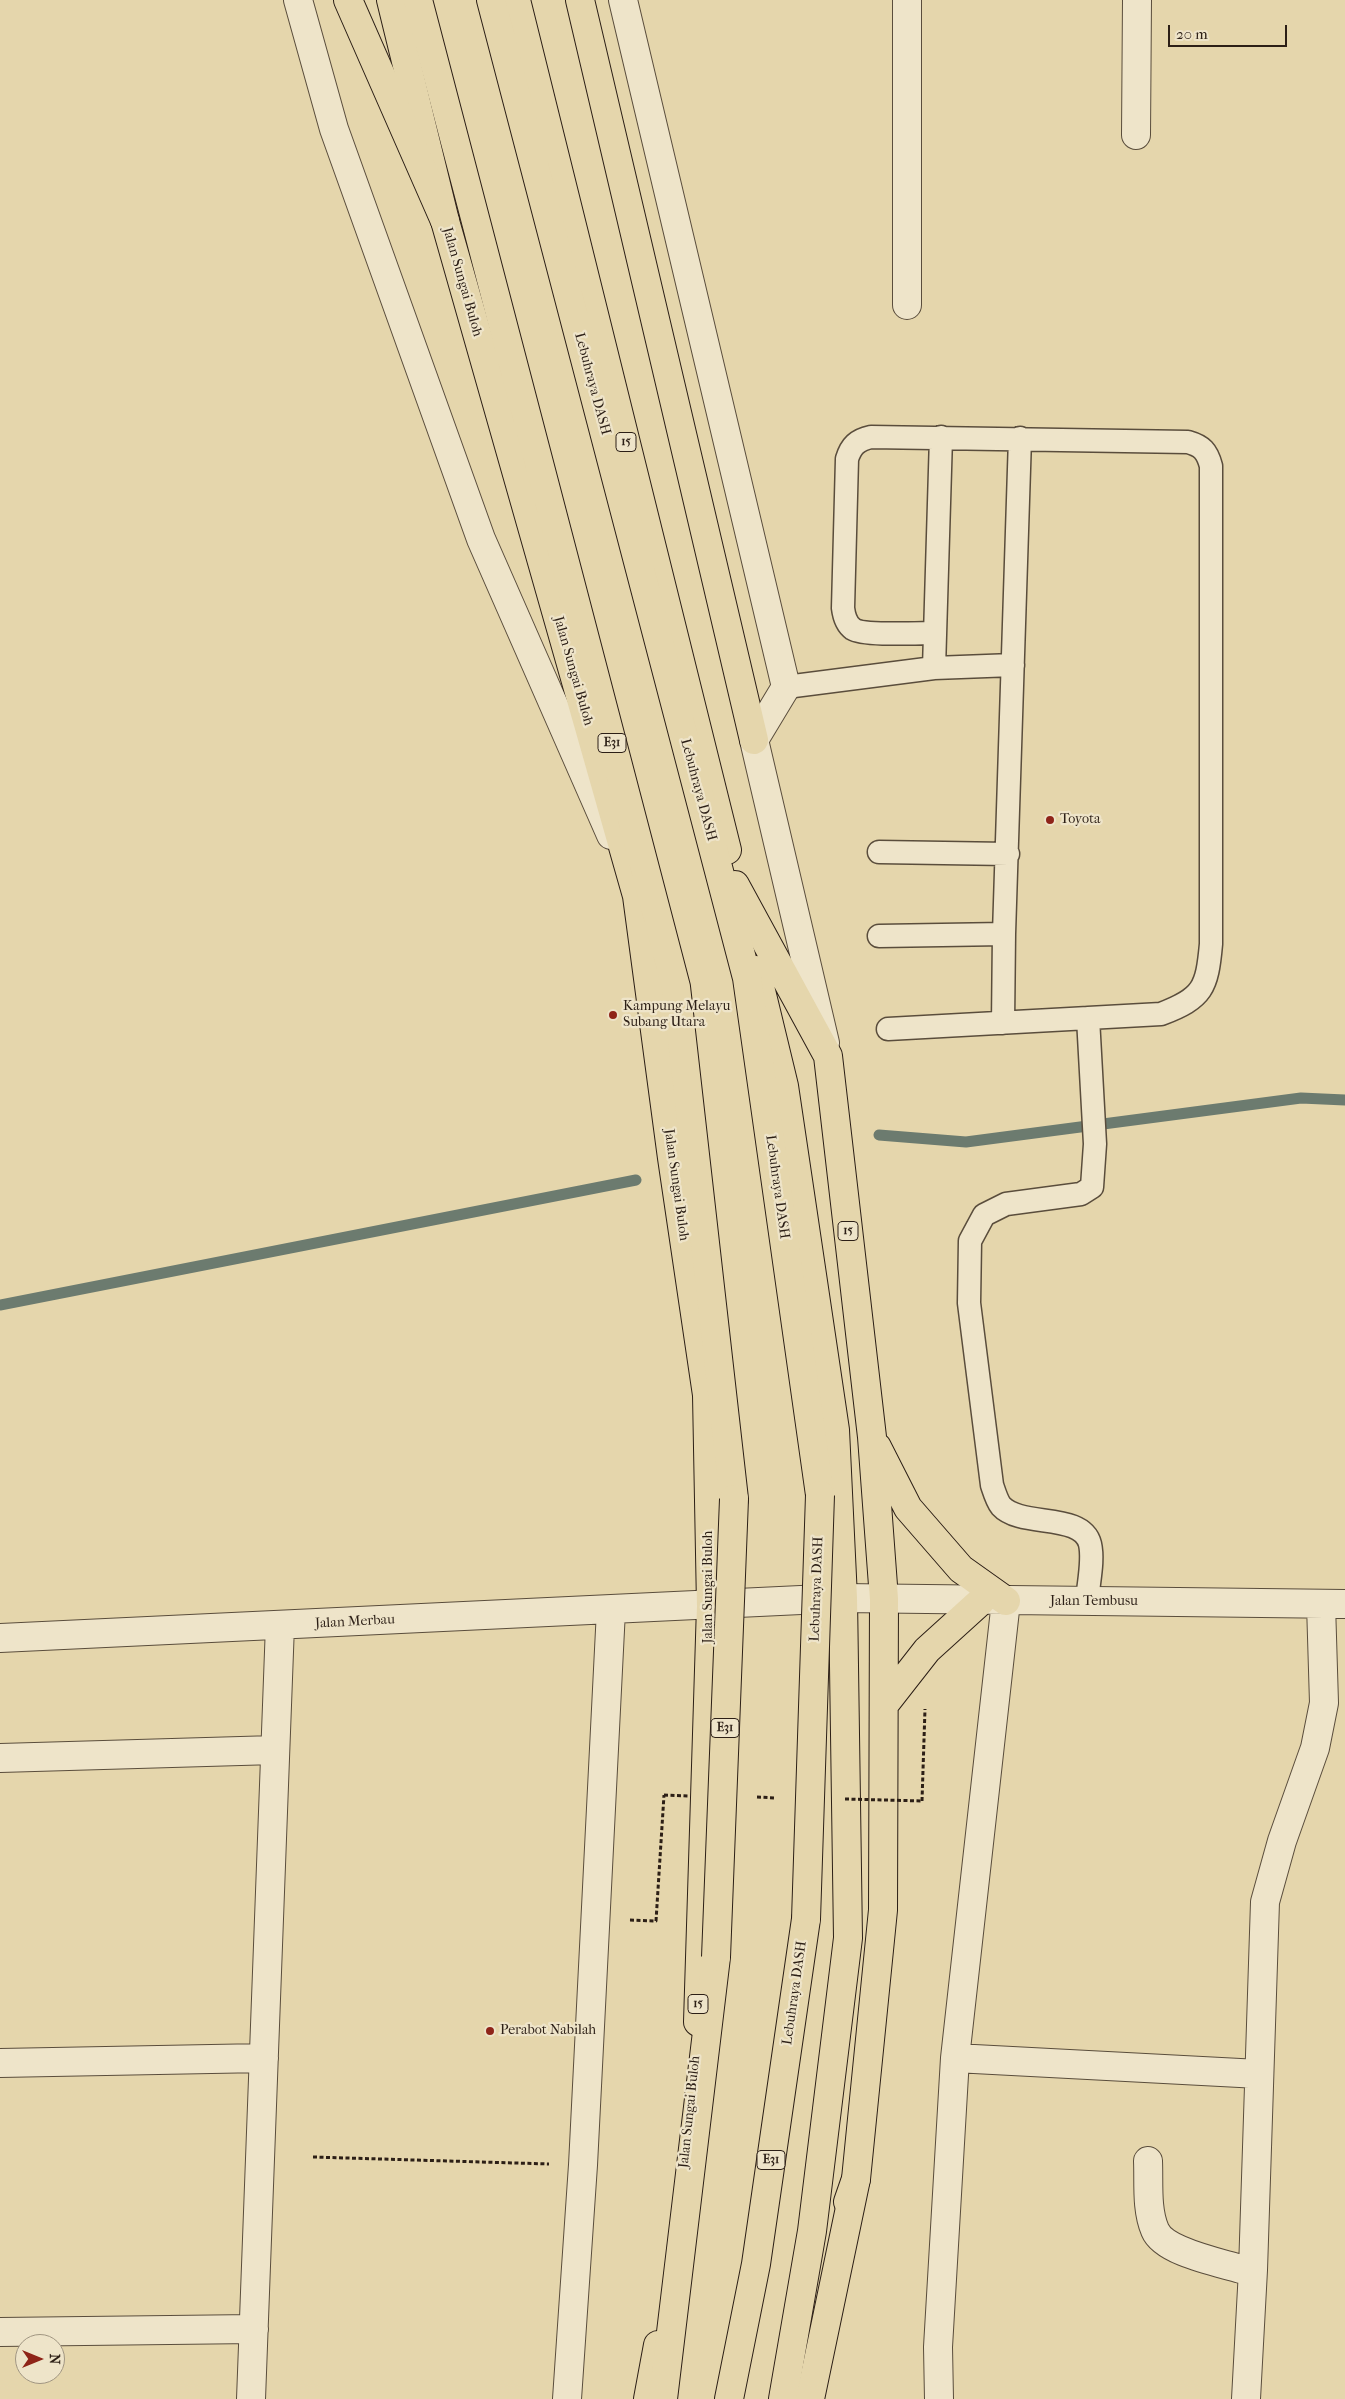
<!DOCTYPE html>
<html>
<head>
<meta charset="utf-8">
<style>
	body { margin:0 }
	#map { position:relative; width:1345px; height:2399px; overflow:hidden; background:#e5d6ac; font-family:"IM FELL French Canon",serif }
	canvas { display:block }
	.north { position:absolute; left:15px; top:2334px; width:50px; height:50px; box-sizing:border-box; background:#eee4c9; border:1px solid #a09581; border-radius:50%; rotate:90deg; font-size:14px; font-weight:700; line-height:20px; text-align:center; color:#2c1f16 }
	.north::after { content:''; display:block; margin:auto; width:18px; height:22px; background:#8f2418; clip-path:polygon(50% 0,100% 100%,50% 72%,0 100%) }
	.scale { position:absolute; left:1168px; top:25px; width:119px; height:22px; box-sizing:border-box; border:2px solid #2c1f16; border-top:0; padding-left:6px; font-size:15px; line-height:18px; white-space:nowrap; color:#2c1f16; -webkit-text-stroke:4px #eee4c9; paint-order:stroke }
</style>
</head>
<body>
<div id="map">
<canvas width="1345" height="2399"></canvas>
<div class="north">N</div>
<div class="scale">20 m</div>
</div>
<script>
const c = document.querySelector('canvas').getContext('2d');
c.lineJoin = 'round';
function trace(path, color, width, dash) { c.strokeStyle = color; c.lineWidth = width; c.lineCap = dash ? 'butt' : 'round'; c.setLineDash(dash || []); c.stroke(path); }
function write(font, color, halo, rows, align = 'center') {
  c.font = font + ' "IM FELL French Canon",serif'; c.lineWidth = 4.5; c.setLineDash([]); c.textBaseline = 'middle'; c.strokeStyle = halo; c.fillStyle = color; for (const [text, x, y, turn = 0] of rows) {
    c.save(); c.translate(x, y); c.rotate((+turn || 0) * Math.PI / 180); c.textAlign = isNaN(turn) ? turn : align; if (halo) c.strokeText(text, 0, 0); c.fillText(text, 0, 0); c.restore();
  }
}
trace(new Path2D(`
	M 879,1135 L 966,1142 L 1301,1098 L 1345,1100
	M 0,1305 L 636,1180`), '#6c7b6f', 11);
const service = new Path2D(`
	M 934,668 L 941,437
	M 786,687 L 934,668 L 1013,665
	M 879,852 L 1008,854
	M 879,936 L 1004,934
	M 1003,1023 L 1004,934 L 1020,438
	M 888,1029 L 1161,1014 C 1203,998 1207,988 1211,944 L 1211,466 C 1207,451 1202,446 1188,442 L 871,437 C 857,440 851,446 847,459 L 843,608 C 844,616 846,624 853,629 C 864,636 919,633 935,633
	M 1087,1602 C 1088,1584 1094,1561 1090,1544 C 1082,1512 1021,1528 1001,1506 C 997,1501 994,1491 992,1485 L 969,1303 L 970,1241 L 984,1215 L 1006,1204 L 1081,1194 L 1092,1187 L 1095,1144 L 1088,1018`);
const minor = new Path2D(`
	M 298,0 L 334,129 L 481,539 L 611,835
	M 623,0 L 786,687 L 754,740 L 825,1043
	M 907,0 L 907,305
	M 1136,135 L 1137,0
	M 0,1638 L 843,1598 L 1345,1604
	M 0,1758 L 275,1750
	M 955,2058 L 1259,2074
	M 0,2063 L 264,2058
	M 1148,2161 C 1149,2182 1146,2209 1155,2230 C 1164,2252 1218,2262 1241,2269 L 1253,2270 L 1246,2399
	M 1253,2270 L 1265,1902 L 1282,1841 L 1315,1748 L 1324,1703 L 1321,1604
	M 0,2332 L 254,2329
	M 251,2399 L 280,1625
	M 567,2399 L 583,2165 L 611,1610
	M 939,2399 L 938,2347 L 955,2058 L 1006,1601`);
const trunk = new Path2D(`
	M 391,0 L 445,221 L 637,896 L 672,1158 L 707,1395 L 711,1606 L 698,2022
	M 516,0 L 727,850
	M 735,885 L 828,1056 L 872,1437 L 884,1599 L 883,1910 L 856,2179 L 848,2202
	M 756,970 L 784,1086 L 835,1430 L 843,1598 L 848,1938 L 812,2231 L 783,2399
	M 877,1447 L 908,1508 L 961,1569 L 1006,1601
	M 884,1705 L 927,1650 L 981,1601
	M 648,2399 L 658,2345`);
const motorway = new Path2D(`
	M 348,0 L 445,221
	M 418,0 L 676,987 L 734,1499
	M 491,0 L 747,978 L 820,1495
	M 580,0 L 754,740
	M 663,2399 L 716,1957
	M 729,2399 L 756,2264 L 806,1919
	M 810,2399 L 856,2179`);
trace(service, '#5a4d3c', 25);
trace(minor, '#5a4d3c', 30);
trace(trunk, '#2c1f16', 30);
trace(motorway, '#2c1f16', 30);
trace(new Path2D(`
	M 922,1801 L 925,1709
	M 630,1920 L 656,1921 L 664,1795
	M 313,2157 L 549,2164`), '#2c1f16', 3, [4, 2.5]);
trace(service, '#eee4c9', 22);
trace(minor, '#eee4c9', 28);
trace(trunk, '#e5d6ac', 28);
trace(motorway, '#e5d6ac', 28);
const motorwayBridge = new Path2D(`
	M 806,1919 L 820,1495
	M 716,1957 L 734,1499`);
trace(motorwayBridge, '#2c1f16', 30, []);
trace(new Path2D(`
	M 664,1795 L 689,1796
	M 757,1797 L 776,1798
	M 845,1799 L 922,1801`), '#2c1f16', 3, [4, 2.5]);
trace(motorwayBridge, '#e5d6ac', 28);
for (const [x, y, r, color] of [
	[1050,820,5,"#8f2418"],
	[613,1015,5,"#8f2418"],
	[490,2031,5,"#8f2418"]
]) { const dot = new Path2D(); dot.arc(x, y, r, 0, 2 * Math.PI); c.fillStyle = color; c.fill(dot); trace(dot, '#eee4c9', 2); }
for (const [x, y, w] of [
	[626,442,20],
	[612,743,28],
	[848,1231,20],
	[725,1728,28],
	[698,2004,20],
	[771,2160,28]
]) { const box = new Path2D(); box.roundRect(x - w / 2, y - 9.5, w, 19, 4); c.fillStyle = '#eee4c9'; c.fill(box); trace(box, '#2c1f16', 1); }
write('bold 12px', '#2c1f16', null, [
	["15",626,442],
	["E31",612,743],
	["15",848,1231],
	["E31",725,1728],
	["15",698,2004],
	["E31",771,2160]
]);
write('14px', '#2c1f16', '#eee4c9', [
	["Jalan Sungai Buloh",462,282,74],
	["Lebuhraya DASH",592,384,75],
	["Jalan Sungai Buloh",573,671,74],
	["Lebuhraya DASH",698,790,75],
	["Jalan Sungai Buloh",676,1185,82],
	["Lebuhraya DASH",777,1187,82],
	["Jalan Sungai Buloh",709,1587,-90],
	["Lebuhraya DASH",817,1589,-88],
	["Jalan Tembusu",1094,1602],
	["Jalan Merbau",355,1622,-3],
	["Lebuhraya DASH",795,1993,-82],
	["Jalan Sungai Buloh",690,2112,-84]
]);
write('14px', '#2c1f16', '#eee4c9', [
	["Toyota",1060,820],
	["Kampung Melayu",623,1007],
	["Subang Utara",623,1023],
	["Perabot Nabilah",500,2031]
], 'left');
</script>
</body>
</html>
